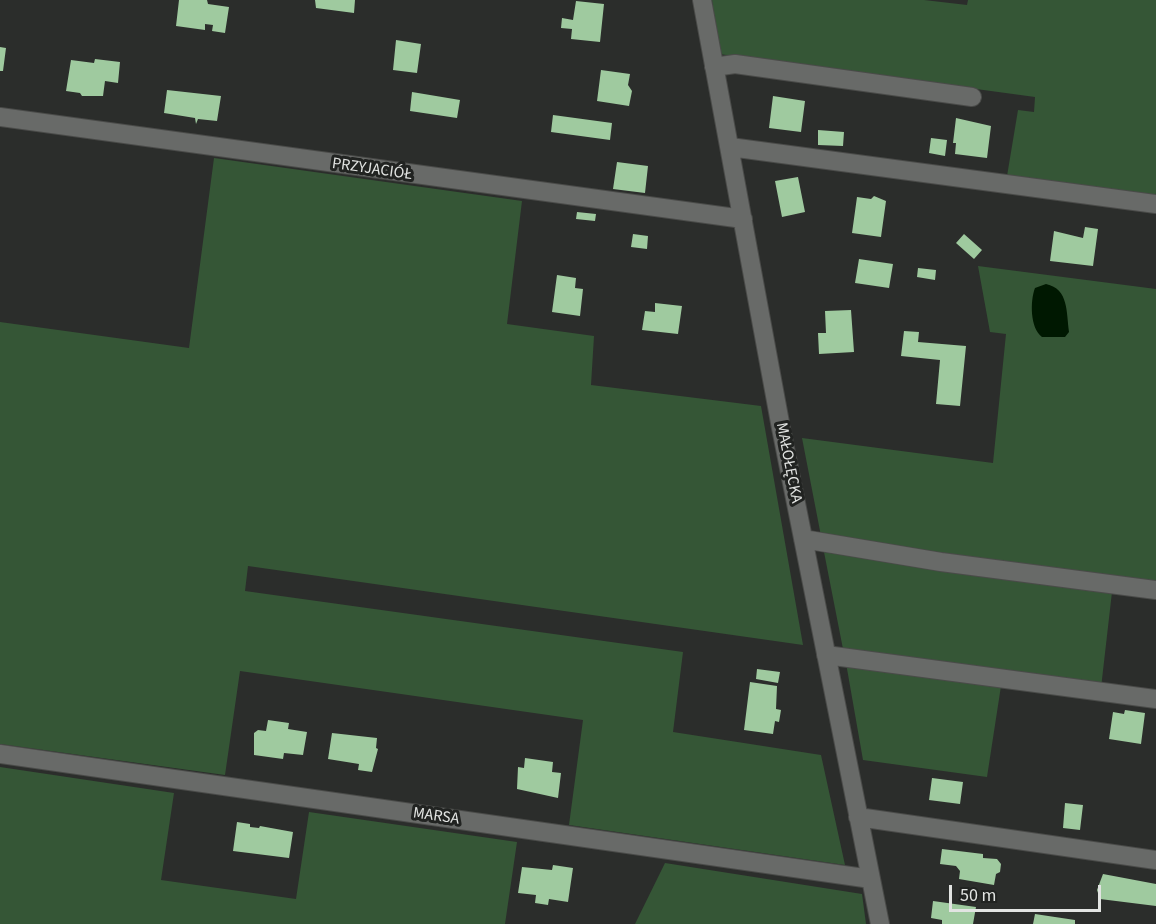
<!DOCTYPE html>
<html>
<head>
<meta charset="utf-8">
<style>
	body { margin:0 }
	#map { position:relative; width:1156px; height:924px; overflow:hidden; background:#2b2d2b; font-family:"Source Sans 3",sans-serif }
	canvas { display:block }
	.scale { position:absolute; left:949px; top:885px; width:152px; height:27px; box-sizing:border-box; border:3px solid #e2e4e2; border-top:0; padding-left:8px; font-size:18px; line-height:21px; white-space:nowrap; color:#e2e4e2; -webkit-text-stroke:4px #212321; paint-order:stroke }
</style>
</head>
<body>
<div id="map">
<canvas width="1156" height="924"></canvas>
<div class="scale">50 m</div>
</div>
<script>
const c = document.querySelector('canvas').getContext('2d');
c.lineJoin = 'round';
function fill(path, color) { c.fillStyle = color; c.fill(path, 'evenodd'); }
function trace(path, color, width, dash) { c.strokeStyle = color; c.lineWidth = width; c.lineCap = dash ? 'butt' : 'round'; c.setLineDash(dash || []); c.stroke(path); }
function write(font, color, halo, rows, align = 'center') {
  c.font = font + ' "Source Sans 3",sans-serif'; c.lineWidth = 6; c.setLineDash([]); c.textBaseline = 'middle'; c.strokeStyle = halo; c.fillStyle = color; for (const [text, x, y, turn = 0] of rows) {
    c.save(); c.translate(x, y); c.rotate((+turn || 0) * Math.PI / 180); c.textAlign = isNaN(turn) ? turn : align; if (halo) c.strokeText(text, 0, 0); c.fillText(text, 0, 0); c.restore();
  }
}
fill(new Path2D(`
	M 712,0 L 924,0 L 967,5 L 968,0 L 1156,0 L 1156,196 L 1007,176 L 1018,110 L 1034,112 L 1035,97 L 719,54 Z
	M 214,158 L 522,201 L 507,324 L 594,336 L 591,385 L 761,406 L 803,645 L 248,566 L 245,591 L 683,652 L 673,732 L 821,755 L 845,865 L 569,825 L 583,720 L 240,671 L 225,775 L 0,744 L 0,322 L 189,348 Z
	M 978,266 L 1156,289 L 1156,583 L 821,536 L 802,438 L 993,463 L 1006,334 L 990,332 Z
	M 824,552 L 1112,592 L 1101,688 L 843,649 Z
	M 846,663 L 1001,686 L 987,777 L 863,760 Z
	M 0,767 L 174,793 L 161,880 L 296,899 L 309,812 L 517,842 L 505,924 L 0,924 Z
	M 665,863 L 862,894 L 866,924 L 635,924 Z`), '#355636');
fill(new Path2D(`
	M 1046,284 C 1069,289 1066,312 1069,332 L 1065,337 L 1042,337 C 1030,328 1030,301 1035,288 Z`), '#001801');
fill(new Path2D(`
	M 179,0 L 207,0 L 208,4 L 229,7 L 225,33 L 212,31 L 213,25 L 205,24 L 205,30 L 176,26 Z
	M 315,0 L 355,0 L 354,13 L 316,8 Z
	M 576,1 L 604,4 L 600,42 L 571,39 L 572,29 L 561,28 L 562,18 L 573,20 Z
	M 396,40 L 421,44 L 417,73 L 393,70 Z
	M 0,47 L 6,48 L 3,71 L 0,71 Z
	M 95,59 L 120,62 L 118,83 L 105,81 L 103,96 L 82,96 L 80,93 L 66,91 L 71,60 L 94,63 Z
	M 601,70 L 630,74 L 628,85 L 632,91 L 629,106 L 597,101 Z
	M 167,90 L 221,96 L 217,121 L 198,119 L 196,124 L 195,118 L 164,113 Z
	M 412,92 L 460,100 L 457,118 L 410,111 Z
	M 773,96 L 805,101 L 801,132 L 769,128 Z
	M 553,115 L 612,123 L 610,140 L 551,132 Z
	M 956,118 L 991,126 L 987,158 L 955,154 L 956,143 L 953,143 Z
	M 818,130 L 844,132 L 843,146 L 818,145 Z
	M 931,138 L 947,140 L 945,156 L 929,153 Z
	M 617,162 L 648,166 L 645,193 L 613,189 Z
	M 798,177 L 805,212 L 782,217 L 775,181 Z
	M 874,196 L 886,201 L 881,237 L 852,233 L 857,197 L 871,199 Z
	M 577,212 L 596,214 L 595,221 L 576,219 Z
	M 1085,227 L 1098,229 L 1093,266 L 1050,261 L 1054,231 L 1083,238 Z
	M 633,234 L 648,236 L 647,249 L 631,247 Z
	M 964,234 L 982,250 L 974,259 L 956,243 Z
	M 859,259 L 893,264 L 889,288 L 855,283 Z
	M 918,268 L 936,270 L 935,280 L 917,277 Z
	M 557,275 L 576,278 L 575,288 L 583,289 L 580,316 L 552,312 Z
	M 655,303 L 682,306 L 678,334 L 642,330 L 645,311 L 655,312 Z
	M 851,310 L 854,352 L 819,354 L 818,333 L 826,333 L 825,311 Z
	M 904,331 L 919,332 L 918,342 L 966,346 L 960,406 L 936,404 L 940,360 L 901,356 Z
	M 757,669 L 780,672 L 778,683 L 756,679 Z
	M 750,682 L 777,686 L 776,709 L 781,710 L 779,722 L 775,721 L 773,734 L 744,730 Z
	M 1125,710 L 1145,713 L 1141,744 L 1109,739 L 1113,712 L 1124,714 Z
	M 268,720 L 289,723 L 288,729 L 307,732 L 303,755 L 284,753 L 283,759 L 254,755 L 254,733 L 258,730 L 266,731 Z
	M 332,733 L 377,738 L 376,748 L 378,749 L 372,772 L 358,770 L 359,764 L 328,759 Z
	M 525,758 L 553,762 L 552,772 L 561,773 L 558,798 L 517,789 L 518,767 L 524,768 Z
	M 932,778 L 963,782 L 960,804 L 929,800 Z
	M 1065,803 L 1083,805 L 1080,830 L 1063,828 Z
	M 237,822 L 250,824 L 250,827 L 259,828 L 260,826 L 293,832 L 289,858 L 233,851 Z
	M 942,849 L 983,854 L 983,858 L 997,859 L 1001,864 L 1000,872 L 996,874 L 994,885 L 959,879 L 960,871 L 956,866 L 940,864 Z
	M 553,865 L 573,868 L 568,902 L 549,899 L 548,905 L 535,903 L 536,895 L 518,893 L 522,867 L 552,870 Z
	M 1103,874 L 1156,884 L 1156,906 L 1100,899 L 1097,890 Z
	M 933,901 L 976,907 L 973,924 L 942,924 L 942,920 L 931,918 Z
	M 1035,914 L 1075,920 L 1075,924 L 1033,924 Z`), '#9fca9f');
const minor = new Path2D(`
	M 702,0 L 781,428 L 880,924
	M 714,67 L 735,64 L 972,97
	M 0,117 L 743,219
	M 730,147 L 1156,204
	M 803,539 L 941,562 L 1156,590
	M 826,655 L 1156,699
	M 0,754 L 871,879
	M 858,817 L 1156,860`);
trace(minor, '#4a4b49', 20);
trace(minor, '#686a68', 18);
write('16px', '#e2e4e2', '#212321', [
	["PRZYJACIÓŁ",372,170,8],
	["MAŁOŁĘCKA",788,463,79],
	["MARSA",436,817,8]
]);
</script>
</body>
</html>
